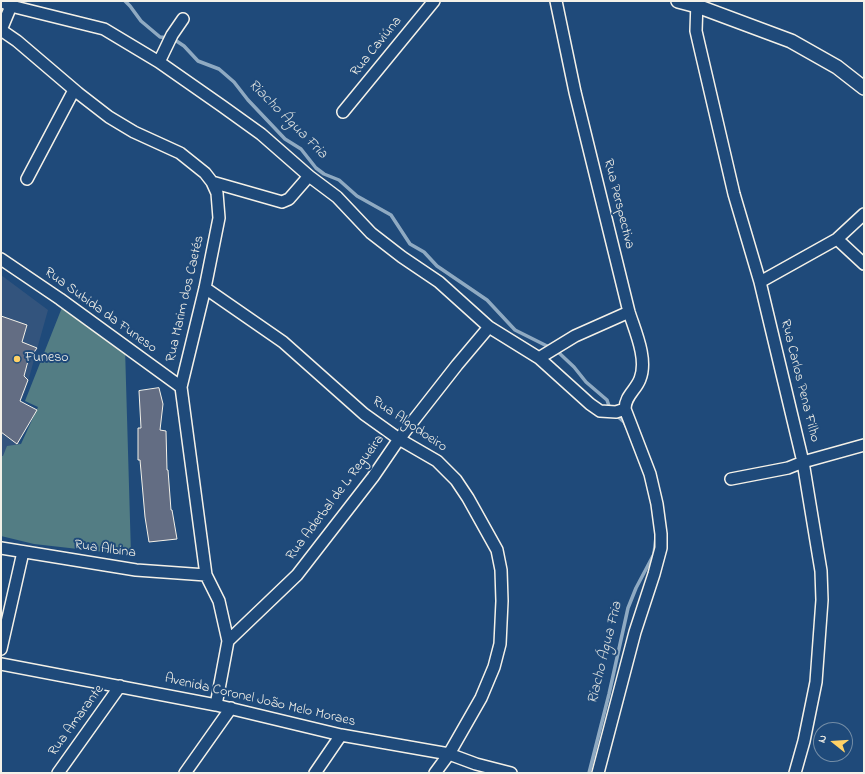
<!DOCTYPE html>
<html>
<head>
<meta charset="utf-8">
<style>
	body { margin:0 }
	#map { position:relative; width:865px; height:774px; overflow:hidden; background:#1f4a7a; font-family:"Indie Flower",sans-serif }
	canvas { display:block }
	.frame { position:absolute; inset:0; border:2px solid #f4f1e8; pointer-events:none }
	.north { position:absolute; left:813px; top:722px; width:40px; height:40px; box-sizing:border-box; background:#1f4a7a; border:1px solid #748da6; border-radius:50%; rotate:287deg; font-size:11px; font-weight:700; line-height:16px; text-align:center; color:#f4f1e8 }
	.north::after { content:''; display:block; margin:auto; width:14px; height:18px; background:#ffd166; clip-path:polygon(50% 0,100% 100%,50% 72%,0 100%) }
</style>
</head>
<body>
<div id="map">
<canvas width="865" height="774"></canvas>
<div class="frame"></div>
<div class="north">N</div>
</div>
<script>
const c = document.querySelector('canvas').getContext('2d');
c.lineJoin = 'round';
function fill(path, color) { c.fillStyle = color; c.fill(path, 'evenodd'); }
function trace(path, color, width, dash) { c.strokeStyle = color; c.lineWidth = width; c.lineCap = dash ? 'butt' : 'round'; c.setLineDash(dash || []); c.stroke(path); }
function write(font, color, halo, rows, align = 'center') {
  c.font = font + ' "Indie Flower",sans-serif'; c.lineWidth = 4; c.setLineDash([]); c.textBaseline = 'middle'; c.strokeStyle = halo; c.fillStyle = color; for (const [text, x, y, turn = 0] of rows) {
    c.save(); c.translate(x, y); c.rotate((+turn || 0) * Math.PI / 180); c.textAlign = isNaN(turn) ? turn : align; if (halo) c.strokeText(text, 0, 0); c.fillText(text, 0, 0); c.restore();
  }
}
fill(new Path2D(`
	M 1,275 L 48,310 L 25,392 L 6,436 L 21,444 L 3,457 L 1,456 Z`), '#33547d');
fill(new Path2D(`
	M 63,305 L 125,348 L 131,555 L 34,544 L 1,536 L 1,456 L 3,456 L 7,446 L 21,444 L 38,407 L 25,401 Z`), '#537d84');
trace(new Path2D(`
	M 125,1 L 130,6 L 141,21 L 160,37 L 172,38 L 184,46 L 198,61 L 219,69 L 234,82 L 248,100 L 285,139 L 301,149 L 316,168 L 324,174 L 339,180 L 357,196 L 391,215 L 410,244 L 424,252 L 437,266 L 487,300 L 515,330 L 557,351 L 574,367 L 586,382 L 607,400 L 610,409
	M 616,415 L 624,422 L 628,430
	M 589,773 L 609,694 L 628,608 L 636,588 L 654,554 L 656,537`), '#8faac2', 3.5);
const building = new Path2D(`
	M 1,316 L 27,325 L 22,342 L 37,348 L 28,361 L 24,376 L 28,380 L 20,401 L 37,410 L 17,444 L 1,432 Z
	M 159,388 L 163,404 L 160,430 L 166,431 L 167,470 L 168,470 L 171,510 L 172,510 L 177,539 L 149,542 L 145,517 L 140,460 L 138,460 L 138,428 L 141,428 L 139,391 Z`);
fill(building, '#636d83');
trace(building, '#f4f1e8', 1);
const minor = new Path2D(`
	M 1,1 L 11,6 L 104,29 L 159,62 L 222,106 L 261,134 L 309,176 L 289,199 L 282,202 L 212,182
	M 556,1 L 575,92 L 629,312 C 635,331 648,359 640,379 C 636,390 625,396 625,409
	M 697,1 L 696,31 L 699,44 L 734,194 L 760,282 L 803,462 L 821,571 L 822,600 L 816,682 L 804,741 L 795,773
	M 11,6 L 1,30 L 17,41 L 78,93 L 109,117 L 134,132 L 180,153 L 205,173 L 212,182 L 217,193 L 219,218 L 205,288 L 181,387 L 206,575 L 219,601 L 228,641 L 216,705
	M 159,62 L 172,35 L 183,19
	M 343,112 L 434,1
	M 309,176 L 337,197 L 371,233 L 402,257 L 439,282 L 489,327 L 539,358 L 590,404 L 600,411 L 616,412 L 625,409
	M 27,179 L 74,90
	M 837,239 L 864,264
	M 1,259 L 60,299 L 181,387
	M 760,282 L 837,239 L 864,214
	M 205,288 L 283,342 L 364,414 L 399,439 L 437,461 L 456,480 L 468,498 L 497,550 L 501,570 L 502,601 L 500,644 L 494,667 L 481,698 L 449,754 L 435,773
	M 539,358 L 575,336 L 629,312
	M 731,479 L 788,468 L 803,462 L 864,445
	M 1,548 L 136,570 L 206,575
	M 228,641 L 297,575 L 373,477 L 399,439 L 457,365 L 489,327
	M 1,649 L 23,552
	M 1,664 L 216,705 L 341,735 L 449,754 L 476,764 L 511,773
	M 58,773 L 120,686
	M 185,773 L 231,708
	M 315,773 L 341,735
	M 598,773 L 635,632 L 654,574 L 661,548 L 661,534 L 657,504 L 650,474 L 625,409`);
const tertiary = new Path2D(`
	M 678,1 L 697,6 L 791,41 L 837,67 L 864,88`);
trace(minor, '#f4f1e8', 14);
trace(tertiary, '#f4f1e8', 16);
trace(minor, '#1f4a7a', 11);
trace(tertiary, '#1f4a7a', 13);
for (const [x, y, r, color] of [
	[17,359,4,"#ffd166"]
]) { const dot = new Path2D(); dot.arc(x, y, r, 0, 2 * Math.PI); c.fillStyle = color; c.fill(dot); trace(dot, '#1f4a7a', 1.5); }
write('14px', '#f4f1e8', '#1f4a7a', [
	["Rua Caviúna",377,47,-51],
	["Rua Perspectiva",618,204,76],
	["Rua Marim dos Caetés",186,299,-77],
	["Rua Subida da Funeso",100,311,36],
	["Rua Carlos Pena Filho",799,381,76],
	["Rua Algodoeiro",409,425,34],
	["Rua Aderbal de L. Regueira",336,498,-53],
	["Rua Albina",105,550,8],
	["Avenida Coronel João Melo Moraes",260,701,13],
	["Rua Amarante",77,721,-54]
]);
write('14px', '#f4f1e8', '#1f4a7a', [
	["Funeso",25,359]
], 'left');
write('italic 15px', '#dbdfde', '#1f4a7a', [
	["Riacho Água Fria",287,120,45],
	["Riacho Água Fria",606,653,-76]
]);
</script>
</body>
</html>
